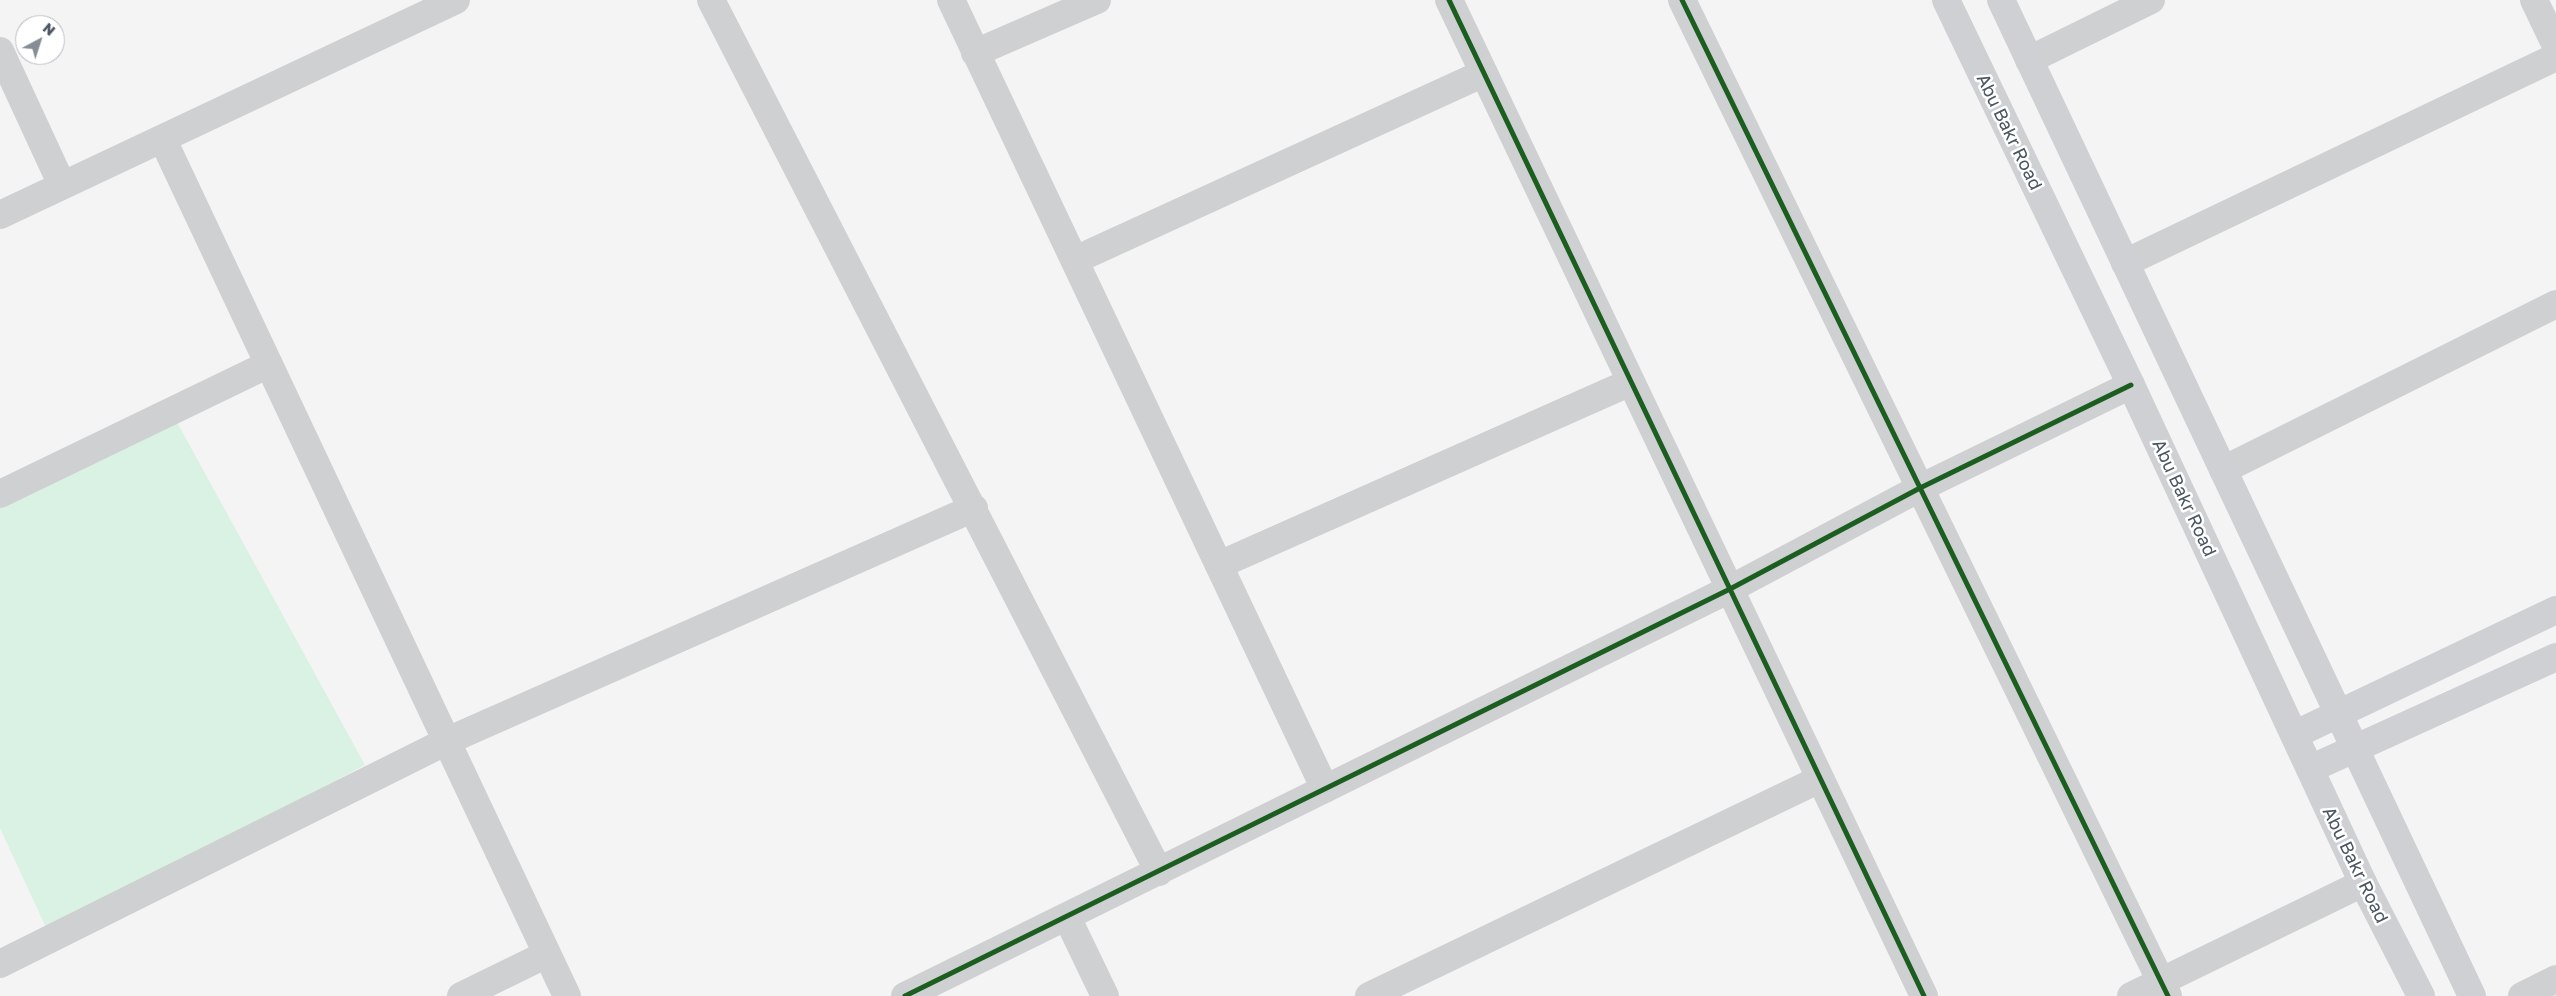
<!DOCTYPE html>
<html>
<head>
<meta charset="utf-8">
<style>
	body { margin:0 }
	#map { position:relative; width:2556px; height:996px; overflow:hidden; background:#f4f4f4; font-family:"Golos Text",sans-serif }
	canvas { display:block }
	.north { position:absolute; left:15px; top:15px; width:50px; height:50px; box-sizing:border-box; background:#fff; border:1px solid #b7bbc0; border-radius:50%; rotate:40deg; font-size:14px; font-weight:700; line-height:20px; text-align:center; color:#4a5661 }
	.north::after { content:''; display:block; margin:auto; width:18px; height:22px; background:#868d94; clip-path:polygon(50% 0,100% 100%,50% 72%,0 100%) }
</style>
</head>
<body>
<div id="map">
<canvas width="2556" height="996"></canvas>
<div class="north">N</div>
</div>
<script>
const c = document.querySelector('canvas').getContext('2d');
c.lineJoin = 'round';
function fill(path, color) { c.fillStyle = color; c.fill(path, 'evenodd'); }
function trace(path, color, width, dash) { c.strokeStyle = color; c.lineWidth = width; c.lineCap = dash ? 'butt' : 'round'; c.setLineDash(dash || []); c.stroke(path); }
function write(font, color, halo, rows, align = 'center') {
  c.font = font + ' "Golos Text",sans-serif'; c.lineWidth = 5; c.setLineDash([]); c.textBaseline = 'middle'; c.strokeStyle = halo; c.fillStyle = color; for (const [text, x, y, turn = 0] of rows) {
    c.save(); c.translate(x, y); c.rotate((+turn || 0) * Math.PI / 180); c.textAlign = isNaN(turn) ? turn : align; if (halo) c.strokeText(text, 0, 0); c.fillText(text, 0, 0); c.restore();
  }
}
fill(new Path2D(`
	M 167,404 L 365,765 L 49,934 L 0,828 L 0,486 Z`), '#d9f2e3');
trace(new Path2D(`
	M 711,0 L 1159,872
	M 951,0 L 1325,789
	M 1449,0 L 1924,996
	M 1682,0 L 2168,996
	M 2534,0 L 2556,46
	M 0,51 L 62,185
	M 975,53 L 1097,0
	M 2029,60 L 2151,0
	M 163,140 L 567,996
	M 0,215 L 456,0
	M 1075,260 L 1484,73
	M 2125,263 L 2556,57
	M 2223,470 L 2556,304
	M 0,494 L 269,364
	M 1219,565 L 1631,382
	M 1067,917 L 1105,996
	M 0,964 L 447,741 L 974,508
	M 461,996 L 547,954
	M 905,996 L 1730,589 L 1920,488 L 2131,385
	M 1369,996 L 1820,779
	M 2131,996 L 2363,883
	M 2522,996 L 2556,979`), '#ced0d2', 28);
trace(new Path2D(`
	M 1946,0 L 2131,385 L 2363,883 L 2421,996
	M 2001,0 L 2472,996
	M 2294,735 L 2556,610
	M 2310,769 L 2556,657`), '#ced0d4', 28);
trace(new Path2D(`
	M 1449,0 L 1924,996
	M 1682,0 L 2168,996
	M 905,996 L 1730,589 L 1920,488 L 2131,385`), '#1b5e20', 5);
write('18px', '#4a5661', '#fff', [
	["Abu Bakr Road",2009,132,64],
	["Abu Bakr Road",2184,498,65],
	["Abu Bakr Road",2355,865,64]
]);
</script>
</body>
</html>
